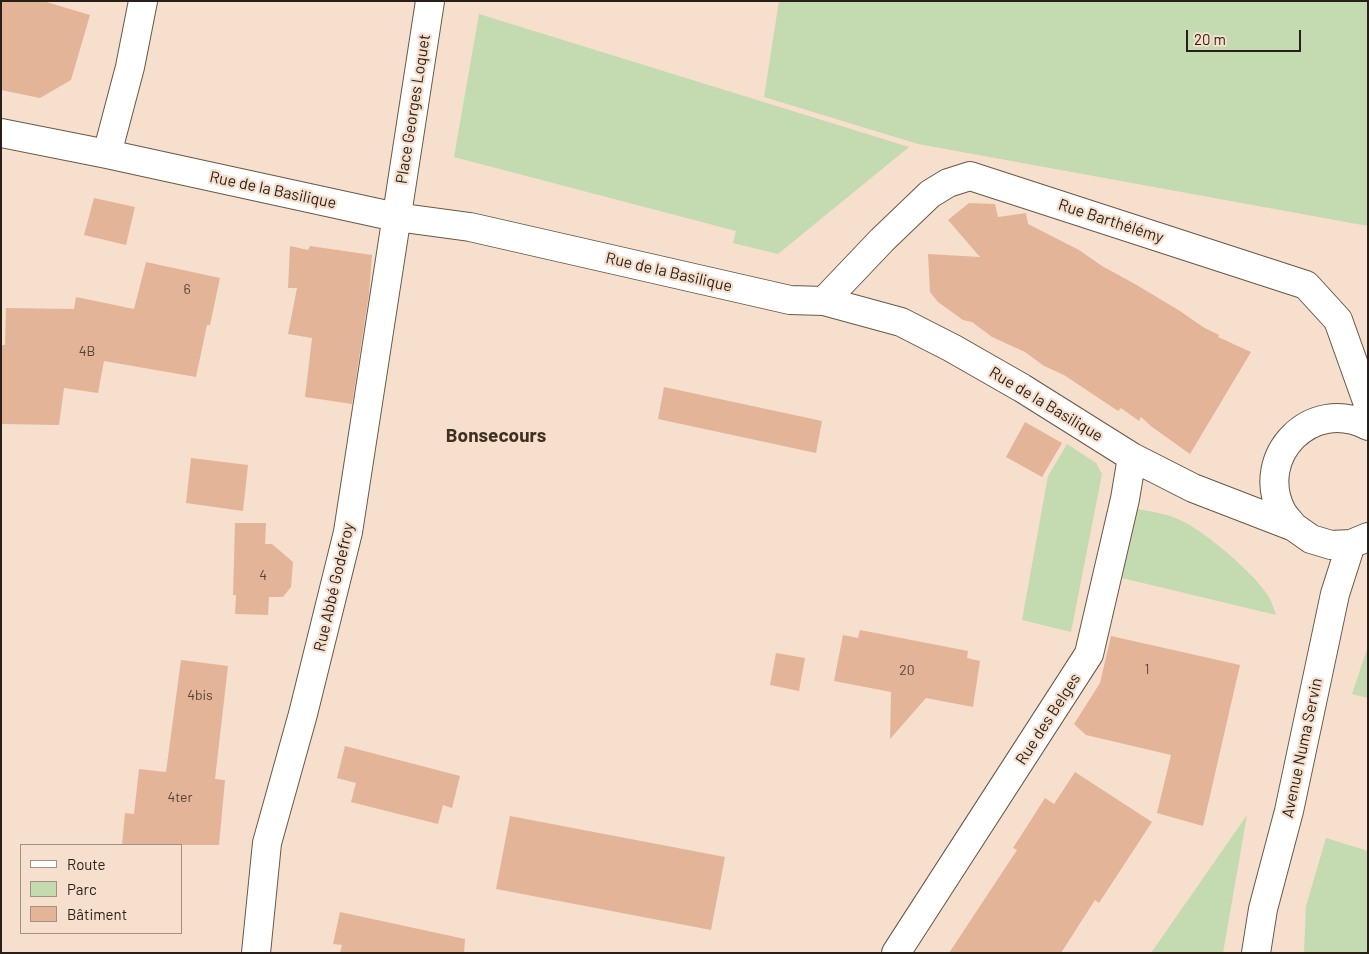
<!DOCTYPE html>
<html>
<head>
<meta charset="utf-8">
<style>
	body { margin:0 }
	#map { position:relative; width:1369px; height:954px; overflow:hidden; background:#f6dfcc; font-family:Barlow,sans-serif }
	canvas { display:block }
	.frame { position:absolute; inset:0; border:2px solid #271f18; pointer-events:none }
	.legend { position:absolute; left:20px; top:844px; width:162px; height:90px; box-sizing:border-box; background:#f6dfcc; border:1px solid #a39284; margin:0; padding:6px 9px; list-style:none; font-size:15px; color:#271f18 }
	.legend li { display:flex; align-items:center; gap:10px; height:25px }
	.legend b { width:25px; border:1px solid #a39284 }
	.scale { position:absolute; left:1186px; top:30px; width:115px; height:22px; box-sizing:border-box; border:2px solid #271f18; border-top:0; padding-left:6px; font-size:15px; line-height:18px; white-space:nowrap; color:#271f18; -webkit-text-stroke:4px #f6dfcc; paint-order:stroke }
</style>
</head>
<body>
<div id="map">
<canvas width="1369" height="954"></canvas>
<div class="frame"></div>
<ul class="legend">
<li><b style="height:6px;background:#fff"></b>Route</li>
<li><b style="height:14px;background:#c4dab0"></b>Parc</li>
<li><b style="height:14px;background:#e4b499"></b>Bâtiment</li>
</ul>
<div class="scale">20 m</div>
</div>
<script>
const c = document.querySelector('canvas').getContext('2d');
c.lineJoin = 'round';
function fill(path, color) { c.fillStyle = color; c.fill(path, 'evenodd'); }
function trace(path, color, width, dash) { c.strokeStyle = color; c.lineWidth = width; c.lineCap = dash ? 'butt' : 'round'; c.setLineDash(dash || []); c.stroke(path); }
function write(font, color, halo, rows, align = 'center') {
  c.font = font + ' Barlow,sans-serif'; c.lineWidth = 4.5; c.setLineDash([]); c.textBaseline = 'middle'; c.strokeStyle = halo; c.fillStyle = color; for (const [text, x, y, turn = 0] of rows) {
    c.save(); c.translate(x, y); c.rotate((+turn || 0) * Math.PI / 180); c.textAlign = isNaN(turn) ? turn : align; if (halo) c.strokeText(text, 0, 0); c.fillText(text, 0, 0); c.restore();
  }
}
fill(new Path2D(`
	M 779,1 L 1368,1 L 1368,226 L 918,144 L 764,97 Z
	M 479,14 L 909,147 L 778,254 L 733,243 L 736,231 L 454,157 Z
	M 1067,444 L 1096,463 L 1102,474 L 1071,632 L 1022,620 L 1048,476 Z
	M 1132,508 C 1148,511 1165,513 1180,520 C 1205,531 1255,574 1269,597 C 1272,603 1274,609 1276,615 L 1118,577 Z
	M 1368,646 L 1368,698 L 1352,694 Z
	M 1247,815 L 1223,953 L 1151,953 Z
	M 1326,838 L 1368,851 L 1368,953 L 1304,953 L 1306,906 Z`), '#c4dab0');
fill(new Path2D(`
	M 1,1 L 43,1 L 90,15 L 71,80 L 40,98 L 1,90 Z
	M 94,198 L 135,207 L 126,245 L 84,235 Z
	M 969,203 L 995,204 L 998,217 L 1026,213 L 1028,224 L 1079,250 L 1102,266 L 1135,284 L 1180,311 L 1203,327 L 1219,335 L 1218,337 L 1251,352 L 1190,454 L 1152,427 L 1141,417 L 1139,421 L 1121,408 L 1118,411 L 1064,375 L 1044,366 L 1025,352 L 992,337 L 972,322 L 963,320 L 938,302 L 930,292 L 928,254 L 980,257 L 948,220 Z
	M 290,246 L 308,250 L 310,246 L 372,255 L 369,294 L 352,404 L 305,397 L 312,338 L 288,334 L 297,288 L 288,288 Z
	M 146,262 L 220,278 L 210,325 L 207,325 L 196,377 L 104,361 L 98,393 L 64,388 L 59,425 L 1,424 L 1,345 L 5,345 L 6,308 L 74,309 L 76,297 L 134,309 Z
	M 664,387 L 822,421 L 816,453 L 658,419 Z
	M 1025,422 L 1062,443 L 1042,477 L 1006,457 Z
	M 191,458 L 248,465 L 243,511 L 186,503 Z
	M 235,523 L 266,523 L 265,544 L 272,544 L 293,562 L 291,587 L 283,597 L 269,597 L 268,615 L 235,614 L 236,595 L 233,595 Z
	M 860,630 L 968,651 L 967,658 L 980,661 L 973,707 L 926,698 L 890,739 L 891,692 L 834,681 L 843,635 L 858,638 Z
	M 1111,636 L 1240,665 L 1203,826 L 1157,813 L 1171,755 L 1086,735 L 1074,724 L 1100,683 Z
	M 776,653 L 805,658 L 799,691 L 770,685 Z
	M 181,660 L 228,666 L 215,779 L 225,780 L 219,845 L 122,845 L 125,813 L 134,814 L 139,769 L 166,772 Z
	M 345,746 L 460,776 L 452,808 L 443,805 L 438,824 L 351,802 L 356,783 L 337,778 Z
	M 1075,772 L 1152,822 L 1099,903 L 1095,900 L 1061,953 L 949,953 L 1017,850 L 1013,848 L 1045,798 L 1054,804 Z
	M 510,816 L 725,857 L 711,930 L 496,889 Z
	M 340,912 L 465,939 L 464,953 L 340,953 L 342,945 L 333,944 Z`), '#e4b499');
const street = new Path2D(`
	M 1,133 L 107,154 L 396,217 L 470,227 L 790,300 L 824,301 L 901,322 L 952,348 L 1022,388 L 1132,457 L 1193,488 L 1294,527 L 1311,539 L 1331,545 L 1351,544 L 1368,537
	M 107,154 L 130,67 L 143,1
	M 824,301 L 882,240 L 930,194 L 948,183 L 970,176 L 1306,285 L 1338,320 L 1368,404
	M 1294,527 C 1290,522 1285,517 1282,512 C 1253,456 1312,396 1368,426
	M 256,953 L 267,843 L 303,714 L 348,532 L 430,1
	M 896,953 L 1089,654 L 1125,499 L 1132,457
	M 1256,953 L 1263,909 L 1289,811 L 1335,594 L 1351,544`);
trace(street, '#6a5746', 30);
trace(street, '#fff', 28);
write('14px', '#564438', null, [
	["6",187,289],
	["4B",87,351],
	["4",263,575],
	["1",1147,669],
	["20",907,670],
	["4bis",200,695],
	["4ter",180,797]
]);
write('16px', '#271f18', '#f6dfcc', [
	["Place Georges Loquet",413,109,-81],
	["Rue de la Basilique",273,190,12],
	["Rue Barthélémy",1111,221,18],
	["Rue de la Basilique",669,272,13],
	["Rue de la Basilique",1046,404,31],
	["Rue Abbé Godefroy",334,587,-77],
	["Rue des Belges",1048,719,-57],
	["Avenue Numa Servin",1302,748,-78]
]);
write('bold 19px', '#413021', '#f6dfcc', [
	["Bonsecours",496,436]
]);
</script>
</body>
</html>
